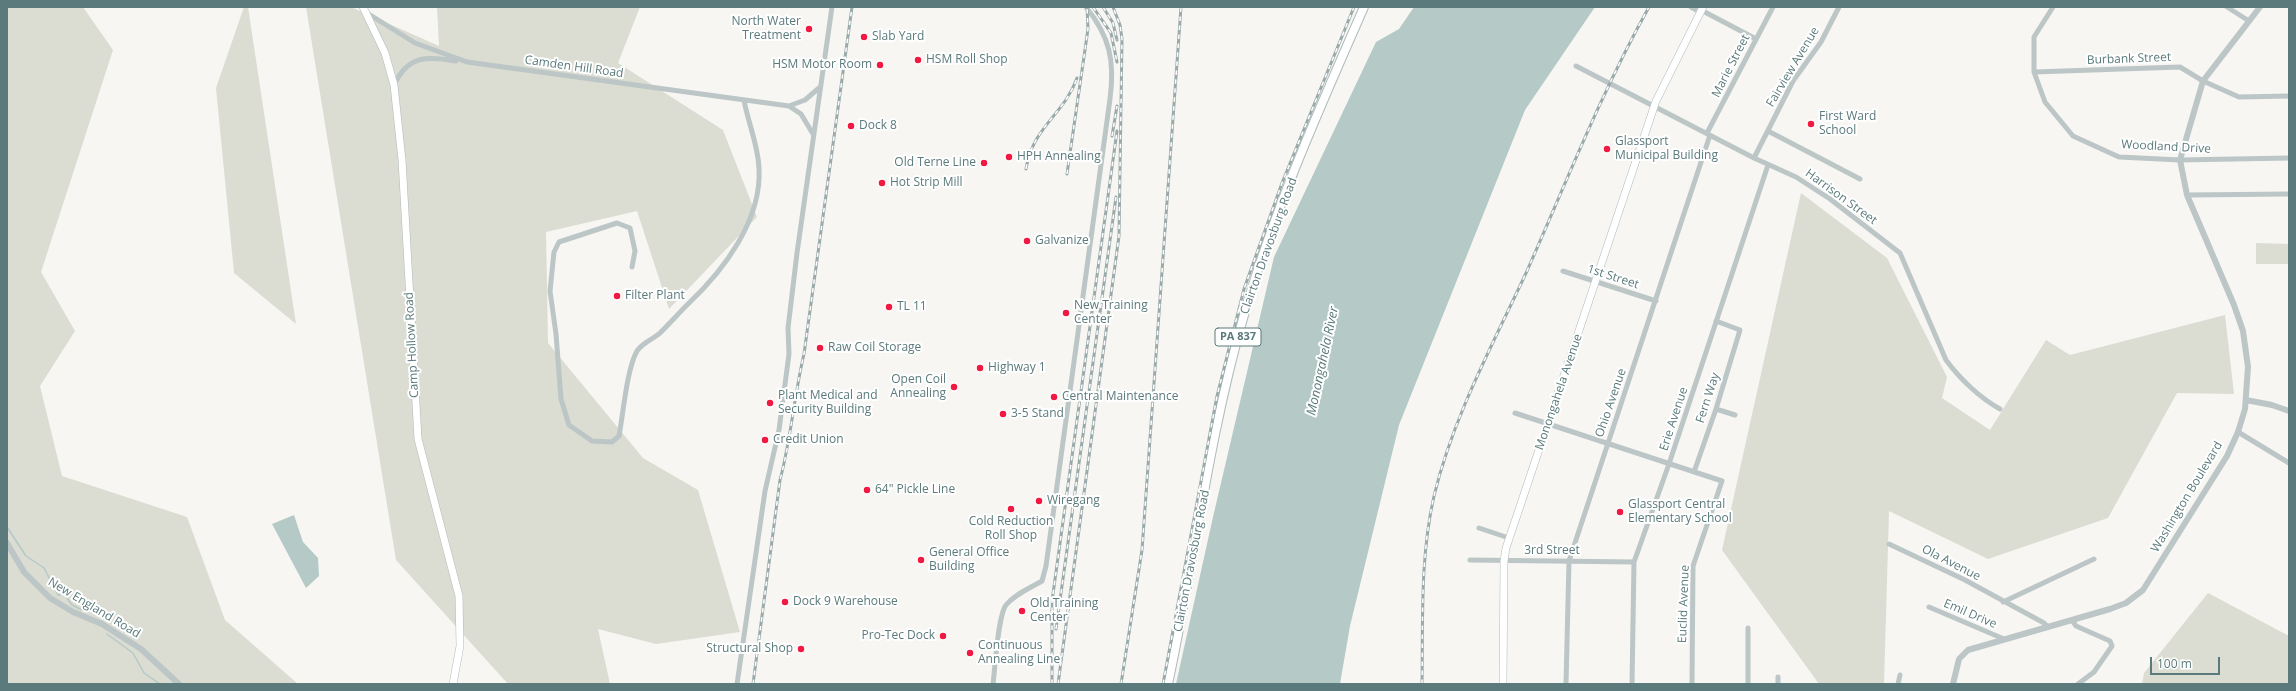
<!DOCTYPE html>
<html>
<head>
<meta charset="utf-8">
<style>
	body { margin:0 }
	#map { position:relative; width:2296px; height:691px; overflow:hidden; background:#f7f6f3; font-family:"Open Sans",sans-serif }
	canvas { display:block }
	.frame { position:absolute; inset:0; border:8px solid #5b7a7b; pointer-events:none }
	.scale { position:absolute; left:2150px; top:657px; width:70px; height:18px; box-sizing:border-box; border:2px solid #5b7a7b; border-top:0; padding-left:5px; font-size:12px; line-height:14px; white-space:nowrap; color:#5b7a7b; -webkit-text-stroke:3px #fff; paint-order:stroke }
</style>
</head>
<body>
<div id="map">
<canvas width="2296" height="691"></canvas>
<div class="frame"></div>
<div class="scale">100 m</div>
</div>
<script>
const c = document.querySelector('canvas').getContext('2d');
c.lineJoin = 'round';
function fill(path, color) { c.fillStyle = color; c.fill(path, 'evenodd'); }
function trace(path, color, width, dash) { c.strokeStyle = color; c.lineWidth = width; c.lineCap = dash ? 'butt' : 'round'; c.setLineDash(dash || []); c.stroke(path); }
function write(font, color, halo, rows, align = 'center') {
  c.font = font + ' "Open Sans",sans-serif'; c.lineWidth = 4; c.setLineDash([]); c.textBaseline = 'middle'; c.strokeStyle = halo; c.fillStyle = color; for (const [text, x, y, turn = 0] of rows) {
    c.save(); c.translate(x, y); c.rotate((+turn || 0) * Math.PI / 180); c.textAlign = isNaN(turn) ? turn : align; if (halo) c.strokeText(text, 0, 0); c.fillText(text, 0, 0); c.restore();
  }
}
fill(new Path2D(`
	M 7,7 L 83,7 L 113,50 L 41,272 L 75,331 L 40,386 L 62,476 L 187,517 L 225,620 L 298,684 L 7,684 Z
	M 244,7 L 248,7 L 296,324 L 234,273 L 216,88 Z
	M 306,7 L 351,7 L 439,46 L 437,7 L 640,7 L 618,63 L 723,130 L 757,217 L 669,309 L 637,211 L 546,232 L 548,343 L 643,458 L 698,490 L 740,632 L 656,644 L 598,629 L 610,684 L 508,684 L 396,560 Z
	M 1801,193 L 1887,258 L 1947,377 L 1942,398 L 1990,430 L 2046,340 L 2070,355 L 2225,315 L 2234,394 L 2177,393 L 2108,518 L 1988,559 L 1889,511 L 1884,684 L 1819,684 L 1722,550 Z
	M 2256,243 L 2289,244 L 2289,264 L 2256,264 Z
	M 2208,593 L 2289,636 L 2289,684 L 2142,684 L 2144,673 Z`), '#dbdcd2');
fill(new Path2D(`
	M 1414,7 L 1595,7 L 1525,110 L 1399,425 L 1350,626 L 1340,684 L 1176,684 L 1213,517 L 1274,257 L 1376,42 L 1399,29 Z
	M 294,515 L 303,542 L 318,558 L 319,576 L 306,588 L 272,524 Z`), '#b5c9c7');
trace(new Path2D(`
	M 7,527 L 26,556 L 44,568 L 58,595 L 64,594 L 72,605 L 82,610
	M 107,634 L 133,653 L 144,673 L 160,684`), '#b5c9c7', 1.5);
const secondary = new Path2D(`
	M 363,7 L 385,53 L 394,85 L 402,160 L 418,439 L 459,596 L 460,646 L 453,684
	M 1503,684 L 1504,561 L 1506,548 L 1656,101 L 1703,7`);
const primary = new Path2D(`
	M 1168,684 C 1194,562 1209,435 1244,315 C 1274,210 1320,107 1364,7`);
trace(secondary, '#afbbbb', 8);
trace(primary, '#b0babb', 10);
trace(new Path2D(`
	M 1691,7 L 1700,12
	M 2053,7 L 2034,37 L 2034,72 L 2045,102 L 2073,136 L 2119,157 L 2180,160 L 2289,158
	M 2227,7 L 2249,21
	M 1701,10 L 1756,39
	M 367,13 L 415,43 L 467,62 L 789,106 L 801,114 L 813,134
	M 1576,66 L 1754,158 L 1796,177 L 1830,199 L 1900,253 L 1946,360 C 1960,379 1980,398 2000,409
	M 2034,72 L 2180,67 L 2203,81 L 2239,97 L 2289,96
	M 394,85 C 408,55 427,56 456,61
	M 789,106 L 805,100 L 819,88
	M 1768,131 L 1860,179
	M 1707,133 L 1773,7
	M 1754,158 L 1793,81 L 1821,42 L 1839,7
	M 2187,195 L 2289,194
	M 632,267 L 635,251 L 630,228 L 617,223 L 559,242 L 554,252 L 550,291 L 556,334 L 561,399 L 569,425 L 592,441 L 612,442 L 619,436 C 623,415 627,368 637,351 C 643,342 654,339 661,332 C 670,323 679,313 688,304 C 724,270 762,220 759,168 C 758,144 748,123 744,100
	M 1563,271 L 1656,301
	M 1716,409 L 1735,415
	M 1515,413 L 1722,481 L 1693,566 L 1692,684
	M 2238,432 L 2289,463
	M 1694,472 L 1716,409 L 1740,330 L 1716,321
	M 1479,528 L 1509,538
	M 1889,544 L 1965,580 L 2044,623 L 2048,627
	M 1470,560 L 1634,562
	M 2003,602 L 2094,559
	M 1929,607 L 2004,639
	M 2072,620 L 2076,626 L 2110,641 L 2112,646 L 2094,672 L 2078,684
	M 737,684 L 765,491 L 779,430 L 789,354 L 788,328 L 797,253 L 832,7
	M 993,684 C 995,669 998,615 1006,605 C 1015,594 1030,588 1042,581 L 1046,566 L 1110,99 C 1115,61 1110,37 1086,7
	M 1566,684 L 1569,561 L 1710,135
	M 1632,684 L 1634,562 L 1669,464 L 1768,165
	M 1748,684 L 1748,628
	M 1778,684 L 1778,677
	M 1898,684 L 1900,675`), '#bcc6c6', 5);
trace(new Path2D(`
	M 2246,400 L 2272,405 L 2289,411
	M 7,543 L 24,572 L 50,598 L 73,612 L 102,624 L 141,649 L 179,684
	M 1953,684 L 1959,659 L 1968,650 L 2110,609 L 2126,603 L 2143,590 L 2227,456 L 2238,432 L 2245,409 L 2248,367 L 2243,331 L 2234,305 L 2187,195 L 2180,160 L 2203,81 L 2260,7`), '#bcc6c6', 6);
trace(secondary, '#fff', 7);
trace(primary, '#fff', 8);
const rail = new Path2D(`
	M 1093,7 L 1111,33 L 1117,62
	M 1103,7 L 1113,23 L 1117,40
	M 1112,136 L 1117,106
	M 1026,169 C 1033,126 1064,115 1077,78
	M 1067,174 L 1088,29 L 1087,7
	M 1056,629 L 1116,197
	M 753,684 L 780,480 C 791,439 794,396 804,354 L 852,7
	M 1052,684 L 1052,601 L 1117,131
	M 1058,684 L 1119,236 L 1122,39 L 1120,25 L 1113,7
	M 1121,684 L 1142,550 L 1181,7
	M 1163,684 L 1217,396 L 1244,289 L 1282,183 L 1354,7
	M 1422,684 C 1423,621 1420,557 1434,496 C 1453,417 1493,344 1527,271 C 1566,183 1602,91 1649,7`);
trace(rail, '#9aaaaa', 3);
trace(rail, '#fff', 1.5, [4.5]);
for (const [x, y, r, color] of [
	[809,29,4,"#f11942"],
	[864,37,4,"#f11942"],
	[918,60,4,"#f11942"],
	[880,65,4,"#f11942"],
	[1811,124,4,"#f11942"],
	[851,126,4,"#f11942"],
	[1607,149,4,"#f11942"],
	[1009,157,4,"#f11942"],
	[984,163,4,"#f11942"],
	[882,183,4,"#f11942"],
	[1027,241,4,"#f11942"],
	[617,296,4,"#f11942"],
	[889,307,4,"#f11942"],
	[1066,313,4,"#f11942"],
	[820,348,4,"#f11942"],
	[980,368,4,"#f11942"],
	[954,387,4,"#f11942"],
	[1054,397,4,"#f11942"],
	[770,403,4,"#f11942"],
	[1003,414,4,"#f11942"],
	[765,440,4,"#f11942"],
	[867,490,4,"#f11942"],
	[1039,501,4,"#f11942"],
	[1011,509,4,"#f11942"],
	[1620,512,4,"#f11942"],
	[921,560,4,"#f11942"],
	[785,602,4,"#f11942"],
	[1022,611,4,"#f11942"],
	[943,636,4,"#f11942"],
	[801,649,4,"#f11942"],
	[970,653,4,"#f11942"]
]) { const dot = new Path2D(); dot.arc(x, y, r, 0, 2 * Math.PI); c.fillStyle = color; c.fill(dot); trace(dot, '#fff', 1.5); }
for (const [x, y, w] of [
	[1238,337,46]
]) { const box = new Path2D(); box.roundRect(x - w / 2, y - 9, w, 18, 3); c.fillStyle = '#fff'; c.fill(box); trace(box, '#5b7a7b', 1); }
write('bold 11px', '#5b7a7b', null, [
	["PA 837",1238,337]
]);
write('12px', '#5b7a7b', '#fff', [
	["North Water",801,22,"right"],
	["Treatment",801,36,"right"],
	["Slab Yard",872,37],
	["HSM Roll Shop",926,60],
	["HSM Motor Room",872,65,"right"],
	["First Ward",1819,117],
	["School",1819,131],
	["Dock 8",859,126],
	["Glassport",1615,142],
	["Municipal Building",1615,156],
	["HPH Annealing",1017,157],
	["Old Terne Line",976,163,"right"],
	["Hot Strip Mill",890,183],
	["Galvanize",1035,241],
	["Filter Plant",625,296],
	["New Training",1074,306],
	["Center",1074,320],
	["TL 11",897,307],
	["Raw Coil Storage",828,348],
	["Highway 1",988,368],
	["Open Coil",946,380,"right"],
	["Annealing",946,394,"right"],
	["Plant Medical and",778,396],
	["Security Building",778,410],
	["Central Maintenance",1062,397],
	["3-5 Stand",1011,414],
	["Credit Union",773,440],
	["64\" Pickle Line",875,490],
	["Wiregang",1047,501],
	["Glassport Central",1628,505],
	["Elementary School",1628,519],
	["Cold Reduction",1011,522,"center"],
	["Roll Shop",1011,536,"center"],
	["General Office",929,553],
	["Building",929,567],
	["Dock 9 Warehouse",793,602],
	["Old Training",1030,604],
	["Center",1030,618],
	["Pro-Tec Dock",935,636,"right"],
	["Continuous",978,646],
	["Annealing Line",978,660],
	["Structural Shop",793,649,"right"]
], 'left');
write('12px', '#5b7a7b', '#fff', [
	["Burbank Street",2129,59,-2],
	["Marie Street",1731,66,-63],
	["Camden Hill Road",574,67,8],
	["Fairview Avenue",1793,67,-59],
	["Woodland Drive",2166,147,3],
	["Harrison Street",1841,197,36],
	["Clairton Dravosburg Road",1269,246,-70],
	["1st Street",1613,277,18],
	["Camp Hollow Road",412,345,-93],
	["Monongahela Avenue",1559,392,-71],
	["Fern Way",1708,398,-72],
	["Ohio Avenue",1611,403,-71],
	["Erie Avenue",1674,419,-72],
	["Washington Boulevard",2187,497,-59],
	["3rd Street",1552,551],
	["Clairton Dravosburg Road",1192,561,-79],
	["Ola Avenue",1951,563,27],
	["Euclid Avenue",1684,604,-88],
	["New England Road",94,608,31],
	["Emil Drive",1970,614,23]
]);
write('italic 13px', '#5a7c77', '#fff', [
	["Monongahela River",1323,361,-78]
]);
</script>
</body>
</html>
